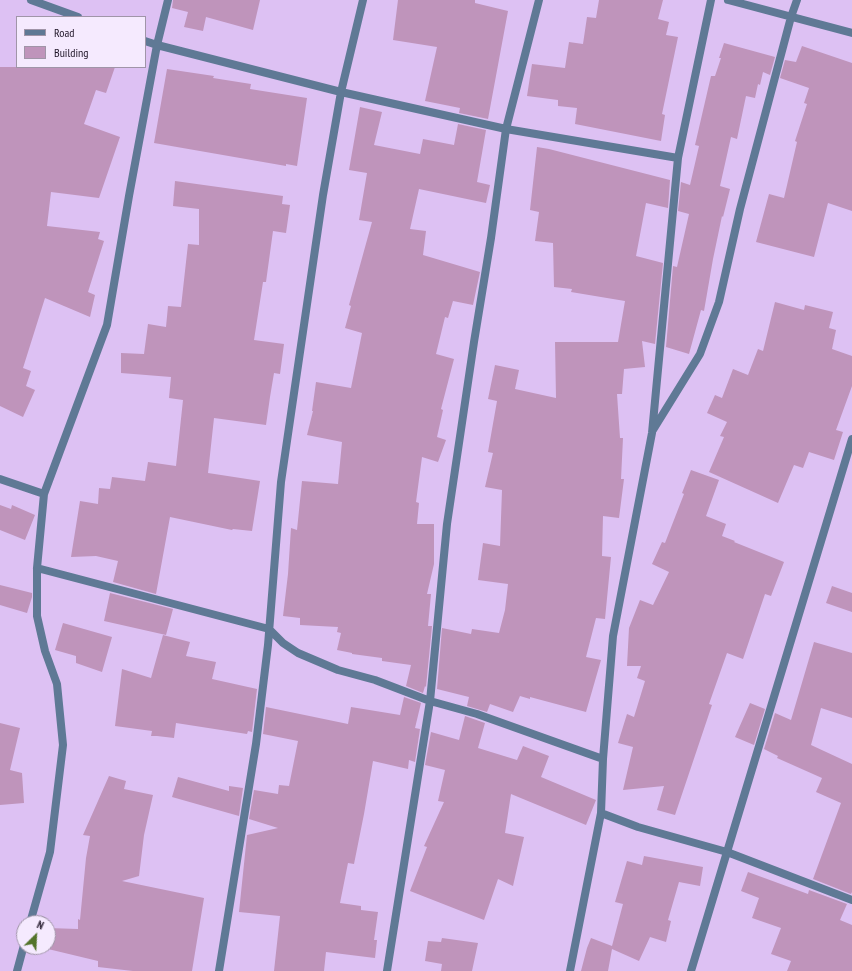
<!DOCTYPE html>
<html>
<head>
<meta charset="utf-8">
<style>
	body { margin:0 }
	#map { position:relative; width:852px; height:971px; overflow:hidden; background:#ddc1f3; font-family:"PT Sans Narrow",sans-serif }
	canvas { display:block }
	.legend { position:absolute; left:16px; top:16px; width:130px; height:52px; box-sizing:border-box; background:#f5eafe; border:1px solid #a095a8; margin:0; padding:5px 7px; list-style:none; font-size:12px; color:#201628 }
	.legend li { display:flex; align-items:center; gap:8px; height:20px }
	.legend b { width:20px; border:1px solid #a095a8 }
	.north { position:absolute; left:16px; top:915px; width:40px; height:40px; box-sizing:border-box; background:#f5eafe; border:1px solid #a095a8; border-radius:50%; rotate:24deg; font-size:11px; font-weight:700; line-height:16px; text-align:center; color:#201628 }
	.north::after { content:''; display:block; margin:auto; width:14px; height:18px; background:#53732a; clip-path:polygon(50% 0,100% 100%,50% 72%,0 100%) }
</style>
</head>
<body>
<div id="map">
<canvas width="852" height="971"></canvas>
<ul class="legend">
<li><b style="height:5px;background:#5f7995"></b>Road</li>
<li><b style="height:11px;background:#bf94bb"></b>Building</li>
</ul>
<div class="north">N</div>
</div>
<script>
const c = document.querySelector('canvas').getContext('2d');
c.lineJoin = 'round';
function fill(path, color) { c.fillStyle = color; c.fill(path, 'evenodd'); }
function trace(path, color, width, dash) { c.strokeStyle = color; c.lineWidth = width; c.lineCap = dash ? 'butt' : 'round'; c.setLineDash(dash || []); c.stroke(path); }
fill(new Path2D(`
	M 173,0 L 260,0 L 253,30 L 206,17 L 203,31 L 184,27 L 188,12 L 172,8 Z
	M 398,0 L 475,0 L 475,3 L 508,11 L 488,119 L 459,113 L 460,108 L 425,101 L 437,47 L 393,40 Z
	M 599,0 L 663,0 L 658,19 L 669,22 L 666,35 L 678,37 L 662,114 L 665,115 L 661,141 L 575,124 L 577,108 L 558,106 L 558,100 L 527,96 L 532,64 L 565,68 L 569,42 L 583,44 L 587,17 L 596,18 Z
	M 724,43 L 775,57 L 770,75 L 763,72 L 760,85 L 758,84 L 755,98 L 746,96 L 737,139 L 731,137 L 720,186 L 730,189 L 723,217 L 722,216 L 713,259 L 704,311 L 701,310 L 689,354 L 666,347 L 673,266 L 677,267 L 689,214 L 678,211 L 681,182 L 690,185 L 699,146 L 695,145 L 711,76 L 715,76 L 721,58 L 719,58 Z
	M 802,46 L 852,63 L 852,211 L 828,203 L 814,257 L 756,242 L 769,194 L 784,198 L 797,142 L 795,141 L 807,104 L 804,103 L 809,88 L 780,78 L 785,60 L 796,62 Z
	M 0,67 L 115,67 L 106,93 L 96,90 L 84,124 L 120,137 L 99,198 L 51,192 L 47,226 L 100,232 L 98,239 L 104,241 L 88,292 L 95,295 L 90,317 L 45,298 L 23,368 L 31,371 L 26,386 L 35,390 L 23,417 L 0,406 Z
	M 167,69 L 214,76 L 213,78 L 251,84 L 250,89 L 307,98 L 297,166 L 286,164 L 286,166 L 154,143 Z
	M 360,107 L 382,112 L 374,145 L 420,154 L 423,139 L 454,145 L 458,124 L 486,130 L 477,182 L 490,185 L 486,203 L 419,189 L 410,229 L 426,231 L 423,255 L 480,272 L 473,305 L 453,301 L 448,318 L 445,317 L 436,354 L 454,359 L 441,409 L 443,410 L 437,437 L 446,440 L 438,462 L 422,457 L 416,502 L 419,503 L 417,524 L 434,524 L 434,564 L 427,594 L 431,594 L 428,626 L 432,626 L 426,687 L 425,686 L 423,693 L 406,686 L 411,665 L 382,661 L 382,658 L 352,654 L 352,653 L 337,650 L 341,633 L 337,632 L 338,627 L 300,625 L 300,618 L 283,616 L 288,574 L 291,528 L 297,530 L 302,481 L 338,484 L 342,442 L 307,435 L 313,411 L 312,411 L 316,382 L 351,388 L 362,333 L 345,328 L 351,306 L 349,305 L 372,222 L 359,220 L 367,173 L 349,170 Z
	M 537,147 L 549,149 L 670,180 L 668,208 L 646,203 L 636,256 L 663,263 L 655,344 L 642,341 L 645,367 L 624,369 L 622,394 L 617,394 L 620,438 L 623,438 L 621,479 L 624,479 L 619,518 L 603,516 L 602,556 L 611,557 L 605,619 L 596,618 L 586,657 L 601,660 L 586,712 L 530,697 L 530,699 L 520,696 L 513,712 L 490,704 L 487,712 L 467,706 L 469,697 L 437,689 L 442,628 L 471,634 L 472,629 L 499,633 L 505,610 L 508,584 L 478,580 L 483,543 L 500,546 L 502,490 L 485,487 L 493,453 L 488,452 L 497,401 L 488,399 L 495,365 L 519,370 L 515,389 L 556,398 L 555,342 L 618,342 L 625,301 L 571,292 L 572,289 L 554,287 L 553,243 L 535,241 L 539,212 L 530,210 Z
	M 175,181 L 283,196 L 282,204 L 290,205 L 286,233 L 273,231 L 266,282 L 263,282 L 254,340 L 284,344 L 280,374 L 274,373 L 270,397 L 266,425 L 214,418 L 208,473 L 260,481 L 252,531 L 233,529 L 232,530 L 170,517 L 156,594 L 113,582 L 118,561 L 96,556 L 71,557 L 80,501 L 98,504 L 99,488 L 110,489 L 112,477 L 145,481 L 148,462 L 176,466 L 183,400 L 169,398 L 171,377 L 121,373 L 121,353 L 144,354 L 148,324 L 166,327 L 168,306 L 181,307 L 188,244 L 199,245 L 199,209 L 173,206 Z
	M 775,302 L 804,310 L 805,305 L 833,312 L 829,328 L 836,330 L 832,349 L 852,356 L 852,386 L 836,430 L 843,432 L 834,460 L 809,452 L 803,468 L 794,465 L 778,503 L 709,472 L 724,437 L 720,436 L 727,422 L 707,413 L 715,395 L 722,398 L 733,369 L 748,375 L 758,349 L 763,351 Z
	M 691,470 L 719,480 L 706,516 L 726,524 L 722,536 L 735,541 L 734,542 L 784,562 L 771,596 L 765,594 L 743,659 L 727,653 L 709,704 L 712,705 L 675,815 L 657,810 L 664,786 L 623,790 L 633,747 L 618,743 L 627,714 L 634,717 L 645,681 L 637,678 L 641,666 L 627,666 L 629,628 L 640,600 L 653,605 L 669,572 L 652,564 L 662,542 L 665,543 L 684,494 L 682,493 Z
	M 0,505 L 11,509 L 12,505 L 35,515 L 25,540 L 0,530 Z
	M 0,585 L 32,593 L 32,597 L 27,613 L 0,605 Z
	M 832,586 L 852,593 L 852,612 L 826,603 Z
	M 110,593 L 173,609 L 166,635 L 104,621 Z
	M 63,623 L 112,637 L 102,672 L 76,663 L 76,656 L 55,650 Z
	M 163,635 L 190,642 L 186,656 L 216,662 L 212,679 L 257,689 L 252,732 L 248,731 L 247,734 L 176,723 L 174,738 L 157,736 L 151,736 L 152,731 L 115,726 L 122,669 L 151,678 Z
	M 814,642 L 852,653 L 852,718 L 821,708 L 811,745 L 852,764 L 852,892 L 851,894 L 813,879 L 841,803 L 816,792 L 822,778 L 777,758 L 778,756 L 764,749 L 775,713 L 791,720 Z
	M 404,697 L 421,703 L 415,728 L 420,729 L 415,762 L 409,760 L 408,769 L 373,761 L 364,814 L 354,864 L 348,863 L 340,903 L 361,906 L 361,910 L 378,912 L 374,940 L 377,940 L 375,958 L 326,952 L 324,971 L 274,971 L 280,916 L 239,912 L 247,835 L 278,828 L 249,819 L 254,790 L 278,794 L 279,785 L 289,786 L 298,741 L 263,734 L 266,707 L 348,724 L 351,707 L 400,715 Z
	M 750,703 L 765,709 L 754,745 L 735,737 Z
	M 465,716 L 485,723 L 478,748 L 517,760 L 523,746 L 549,756 L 541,777 L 596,800 L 586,825 L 511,794 L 505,833 L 524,837 L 513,886 L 498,879 L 484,920 L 410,891 L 427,847 L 424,846 L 444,802 L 438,801 L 445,770 L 425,765 L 431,732 L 459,740 Z
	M 0,723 L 20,728 L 10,770 L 22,773 L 24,803 L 0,805 Z
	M 109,776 L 126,781 L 124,789 L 153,795 L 144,835 L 139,876 L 122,881 L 204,898 L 192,971 L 133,971 L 98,967 L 98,961 L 48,949 L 48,928 L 78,929 L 78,919 L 80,920 L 86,858 L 90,836 L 83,835 Z
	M 178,777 L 229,791 L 229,786 L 243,788 L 239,816 L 172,797 Z
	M 644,856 L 703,867 L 700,886 L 679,882 L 668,920 L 671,921 L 666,942 L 650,937 L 639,961 L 612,949 L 608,971 L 581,971 L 587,948 L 591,938 L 612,946 L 623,904 L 615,902 L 627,861 L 642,865 Z
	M 748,872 L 808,894 L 809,890 L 847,904 L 840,920 L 852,925 L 852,971 L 787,971 L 791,961 L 771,954 L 781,928 L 752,918 L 759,898 L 741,891 Z
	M 442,938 L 478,943 L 472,971 L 441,971 L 442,964 L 425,961 L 428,941 L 441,942 Z`), '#bf94bb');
trace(new Path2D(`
	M 31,0 L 78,17
	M 728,0 L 852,33
	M 145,41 L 157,45 L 341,92 L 506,129 L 678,158 L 711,0
	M 653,430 L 700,354 L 719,302 L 740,209 L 791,17 L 797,0
	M 0,479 L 44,494
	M 37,568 L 269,629 L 283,643 L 298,653 L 338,670 L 375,680 L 430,701 L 477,714 L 603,759 L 601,813 L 638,827 L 727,852 L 852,900
	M 603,759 L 613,636 L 652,433 L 678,158
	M 30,923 L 50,852 L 63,745 L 57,684 L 45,651 L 37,616 L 37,568 L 44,494 L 107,325 L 129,196 L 157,45 L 168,0
	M 17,971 L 24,945
	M 219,971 L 256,744 L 268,645 L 281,482 L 323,195 L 341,92 L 363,0
	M 387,971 L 430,701 L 447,524 L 474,342 L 491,238 L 506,129 L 539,0
	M 570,971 L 601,813
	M 691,971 L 852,439`), '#5f7995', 8);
</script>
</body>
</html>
